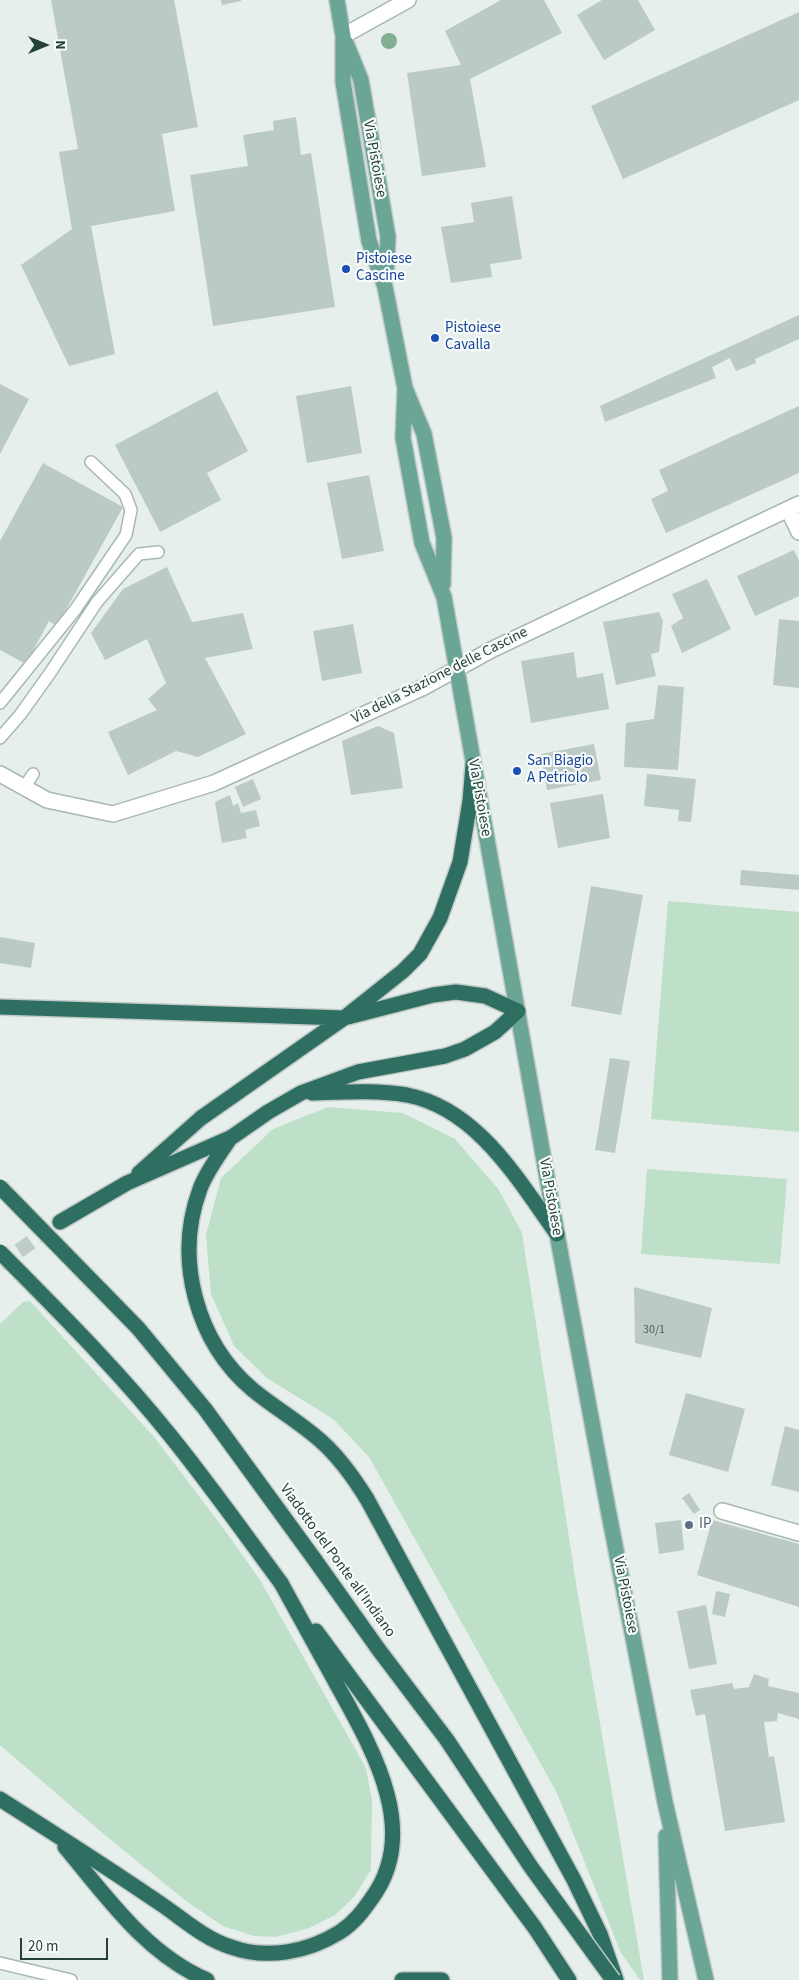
<!DOCTYPE html>
<html>
<head>
<meta charset="utf-8">
<style>
	body { margin:0 }
	#map { position:relative; width:799px; height:1980px; overflow:hidden; background:#e6efeb; font-family:"Source Sans 3",sans-serif }
	canvas { display:block }
	.north { position:absolute; left:20px; top:20px; width:50px; height:50px; -webkit-text-stroke:4px #f7fbf9; paint-order:stroke; rotate:90deg; font-size:14px; font-weight:700; line-height:20px; text-align:center; color:#24423a }
	.north::after { content:''; display:block; margin:auto; width:18px; height:22px; background:#24423a; clip-path:polygon(50% 0,100% 100%,50% 72%,0 100%) }
	.scale { position:absolute; left:20px; top:1938px; width:88px; height:22px; box-sizing:border-box; border:2px solid #24423a; border-top:0; padding-left:6px; font-size:15px; line-height:18px; white-space:nowrap; color:#24423a; -webkit-text-stroke:4px #f7fbf9; paint-order:stroke }
</style>
</head>
<body>
<div id="map">
<canvas width="799" height="1980"></canvas>
<div class="north">N</div>
<div class="scale">20 m</div>
</div>
<script>
const c = document.querySelector('canvas').getContext('2d');
c.lineJoin = 'round';
function fill(path, color) { c.fillStyle = color; c.fill(path, 'evenodd'); }
function trace(path, color, width, dash) { c.strokeStyle = color; c.lineWidth = width; c.lineCap = dash ? 'butt' : 'round'; c.setLineDash(dash || []); c.stroke(path); }
function write(font, color, halo, rows, align = 'center') {
  c.font = font + ' "Source Sans 3",sans-serif'; c.lineWidth = 4.5; c.setLineDash([]); c.textBaseline = 'middle'; c.strokeStyle = halo; c.fillStyle = color; for (const [text, x, y, turn = 0] of rows) {
    c.save(); c.translate(x, y); c.rotate((+turn || 0) * Math.PI / 180); c.textAlign = isNaN(turn) ? turn : align; if (halo) c.strokeText(text, 0, 0); c.fillText(text, 0, 0); c.restore();
  }
}
fill(new Path2D(`
	M 668,901 L 799,912 L 799,1132 L 651,1119 Z
	M 328,1107 L 403,1113 L 455,1139 L 499,1190 L 522,1233 L 576,1583 L 644,1980 L 640,1980 L 621,1953 L 557,1793 L 369,1457 L 333,1419 L 267,1378 L 234,1346 L 211,1294 L 206,1235 L 221,1178 L 273,1129 Z
	M 647,1169 L 787,1179 L 780,1264 L 641,1254 Z
	M 30,1301 L 155,1438 L 229,1536 L 260,1580 L 366,1768 L 372,1801 L 371,1870 L 354,1897 L 335,1915 L 309,1928 L 276,1937 L 254,1936 L 223,1926 L 186,1901 L 106,1836 L 0,1745 L 0,1324 L 23,1302 Z`), '#bfe0c8');
fill(new Path2D(`
	M 51,0 L 174,0 L 198,127 L 162,134 L 175,211 L 91,226 L 115,354 L 69,366 L 21,265 L 72,229 L 59,152 L 78,149 Z
	M 221,0 L 241,0 L 241,1 L 222,5 Z
	M 501,0 L 544,0 L 562,33 L 470,79 L 486,167 L 422,176 L 407,73 L 461,65 L 445,31 Z
	M 602,0 L 638,0 L 655,30 L 604,60 L 577,15 Z
	M 799,12 L 799,100 L 623,179 L 591,106 Z
	M 296,117 L 301,155 L 311,153 L 335,307 L 213,326 L 190,175 L 248,166 L 243,135 L 274,130 L 273,121 Z
	M 512,196 L 522,259 L 490,264 L 492,277 L 451,283 L 441,227 L 474,222 L 471,203 Z
	M 799,315 L 799,339 L 755,359 L 756,363 L 736,371 L 730,358 L 712,367 L 716,378 L 605,422 L 600,406 Z
	M 0,384 L 29,399 L 0,454 Z
	M 351,386 L 362,453 L 307,463 L 296,396 Z
	M 217,391 L 248,451 L 207,473 L 221,500 L 160,532 L 115,445 Z
	M 799,406 L 799,473 L 666,533 L 651,499 L 668,491 L 659,470 Z
	M 43,463 L 123,507 L 57,626 L 49,621 L 26,664 L 0,650 L 0,541 Z
	M 369,475 L 384,551 L 342,559 L 327,483 Z
	M 794,550 L 799,561 L 799,596 L 755,616 L 737,576 Z
	M 167,567 L 192,622 L 243,613 L 253,649 L 205,658 L 246,734 L 198,757 L 176,751 L 128,775 L 108,732 L 157,710 L 148,699 L 166,683 L 147,639 L 105,660 L 91,633 L 123,589 Z
	M 707,579 L 731,629 L 682,653 L 671,626 L 683,618 L 672,594 Z
	M 659,612 L 663,621 L 659,652 L 651,654 L 656,676 L 616,685 L 603,622 Z
	M 779,619 L 799,621 L 799,688 L 773,685 Z
	M 353,624 L 362,673 L 322,681 L 313,631 Z
	M 574,652 L 577,678 L 603,673 L 609,709 L 531,723 L 521,661 Z
	M 658,685 L 684,687 L 678,770 L 624,767 L 626,723 L 654,719 Z
	M 378,726 L 394,733 L 403,788 L 351,795 L 342,741 Z
	M 594,744 L 601,780 L 547,790 L 541,754 Z
	M 647,774 L 696,779 L 691,822 L 678,821 L 679,810 L 644,806 Z
	M 253,779 L 261,799 L 243,807 L 235,787 Z
	M 603,794 L 610,838 L 558,848 L 550,803 Z
	M 230,795 L 233,806 L 238,803 L 241,813 L 256,810 L 260,826 L 245,830 L 247,838 L 222,843 L 215,802 Z
	M 741,870 L 799,875 L 799,890 L 740,885 Z
	M 591,886 L 643,895 L 621,1015 L 571,1006 Z
	M 0,937 L 35,943 L 31,968 L 0,963 Z
	M 610,1058 L 630,1061 L 615,1153 L 595,1150 Z
	M 634,1287 L 712,1308 L 701,1358 L 635,1343 Z
	M 686,1393 L 745,1409 L 728,1472 L 669,1455 Z
	M 785,1426 L 799,1430 L 799,1492 L 771,1485 Z
	M 689,1493 L 700,1510 L 694,1514 L 682,1498 Z
	M 681,1520 L 684,1550 L 659,1554 L 655,1523 Z
	M 712,1520 L 799,1544 L 799,1607 L 697,1575 Z
	M 716,1591 L 730,1594 L 725,1617 L 712,1614 Z
	M 706,1605 L 717,1664 L 689,1669 L 677,1611 Z
	M 754,1674 L 769,1679 L 768,1686 L 799,1693 L 799,1719 L 778,1713 L 777,1721 L 764,1722 L 769,1757 L 774,1756 L 785,1822 L 725,1831 L 705,1714 L 696,1716 L 690,1690 L 732,1683 L 734,1689 L 749,1687 Z`), '#bbcac4');
trace(new Path2D(`
	M 0,1264 L 60,1222`), '#bfccc8', 15, [15, 8]);
const lane = new Path2D(`
	M 0,703 L 75,610 L 126,535 L 131,510 L 125,494 L 91,462
	M 0,738 L 20,715 L 50,673 L 97,602 L 139,554 L 158,552
	M 24,788 L 33,774
	M 0,1963 L 71,1980`);
const street = new Path2D(`
	M 343,36 L 408,0
	M 788,509 L 799,532
	M 0,774 L 47,800 L 113,814 L 214,783 L 424,687 L 491,650 L 799,504
	M 722,1511 L 799,1533`);
const primary = new Path2D(`
	M 337,0 L 343,36 L 343,82 L 369,241 L 385,287 L 405,388 L 424,434 L 444,538 L 443,584
	M 346,43 L 361,80 L 388,237 L 386,278
	M 405,388 L 403,438 L 422,543 L 444,597 L 557,1234 L 608,1509 L 665,1802 L 706,1980
	M 666,1836 L 670,1980`);
const highway = new Path2D(`
	M 0,1007 L 344,1018 L 433,995 L 456,992 L 485,996 L 518,1011 L 495,1032 L 465,1049 L 445,1056 L 358,1072 L 301,1093 L 268,1112 L 232,1137 L 127,1183 L 60,1222
	M 312,1093 C 344,1092 377,1090 407,1095 C 478,1109 518,1180 557,1234
	M 231,1137 C 220,1154 207,1170 200,1189 C 174,1259 196,1342 253,1390 C 275,1408 301,1423 322,1442 C 341,1459 354,1478 367,1499 L 574,1880 L 600,1934 L 616,1980
	M 139,1173 L 201,1118 L 344,1018 L 403,971 L 420,954 L 440,918 L 460,862 L 470,801 L 473,765
	M 316,1631 L 535,1928 L 569,1980
	M 0,1799 C 52,1832 104,1865 155,1900 C 180,1916 202,1938 231,1947 C 267,1960 308,1952 340,1932 C 354,1923 363,1911 372,1898 C 422,1830 370,1745 336,1683 C 318,1650 299,1616 281,1583
	M 65,1847 C 106,1896 146,1954 207,1980
	M 402,1980 L 442,1980`);
trace(lane, '#a8b8b2', 14);
trace(street, '#a8b8b2', 18);
trace(primary, '#c2cac8', 18);
trace(highway, '#c2cac8', 18);
trace(lane, '#fff', 11);
trace(street, '#fff', 15);
trace(primary, '#6aa596', 15);
trace(highway, '#2f6f62', 15);
const highwayBridge = new Path2D(`
	M 0,1187 L 138,1328 L 205,1409 L 315,1560 L 379,1650 L 447,1740 L 531,1867 L 613,1980
	M 0,1252 C 58,1311 117,1369 169,1434 C 208,1482 244,1533 281,1583`);
trace(highwayBridge, '#c2cac8', 18, []);
trace(highwayBridge, '#2f6f62', 15);
c.fillStyle = '#80af93';
for (const [x, y] of [
	[389,41]
]) { c.beginPath(); c.arc(x, y, 8, 0, 2 * Math.PI); c.fill(); }
for (const [x, y, r, color] of [
	[346,269,5,"#1a4fb4"],
	[435,338,5,"#1a4fb4"],
	[517,771,5,"#1a4fb4"],
	[689,1525,5,"#5c6f8a"]
]) { const dot = new Path2D(); dot.arc(x, y, r, 0, 2 * Math.PI); c.fillStyle = color; c.fill(dot); trace(dot, '#f7fbf9', 2); }
write('12px', '#4a645c', null, [
	["30/1",654,1330]
]);
write('15px', '#24423a', '#f7fbf9', [
	["Via Pistoiese",374,159,80],
	["Via della Stazione delle Cascine",440,676,-27],
	["Via Pistoiese",479,798,80],
	["Via Pistoiese",550,1197,80],
	["Viadotto del Ponte all'Indiano",337,1561,54],
	["Via Pistoiese",625,1595,79]
]);
write('15px', '#164399', '#f7fbf9', [
	["Pistoiese",356,260],
	["Cascine",356,277],
	["Pistoiese",445,329],
	["Cavalla",445,346],
	["San Biagio",527,762],
	["A Petriolo",527,779]
], 'left');
write('15px', '#4e5e75', '#f7fbf9', [
	["IP",699,1525]
], 'left');
</script>
</body>
</html>
